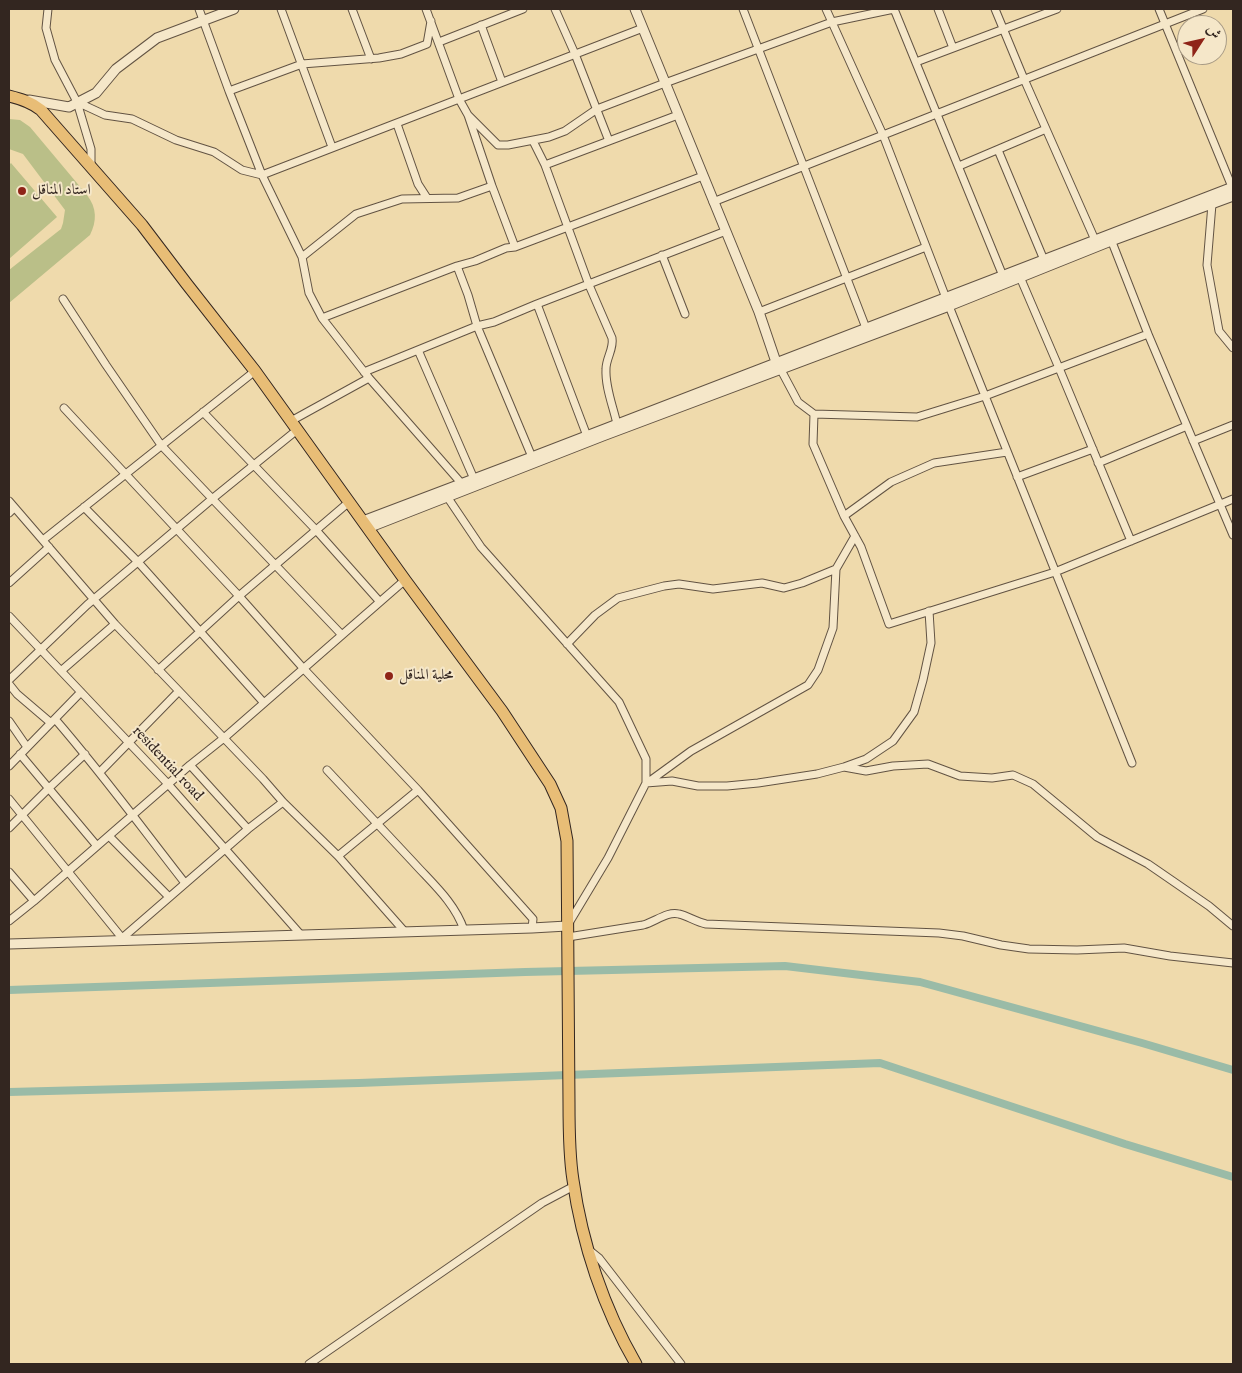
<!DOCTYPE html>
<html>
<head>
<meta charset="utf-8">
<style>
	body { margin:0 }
	#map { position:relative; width:1242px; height:1373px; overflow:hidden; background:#efdaac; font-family:"IM FELL English",Amiri,serif }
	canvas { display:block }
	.frame { position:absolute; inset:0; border:10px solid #332620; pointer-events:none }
	.north { position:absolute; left:1177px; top:15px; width:50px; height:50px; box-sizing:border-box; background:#f5e7c9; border:1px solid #a79a85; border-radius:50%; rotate:55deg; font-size:14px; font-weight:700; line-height:20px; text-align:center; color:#332620 }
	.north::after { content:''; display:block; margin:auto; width:18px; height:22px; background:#8f2418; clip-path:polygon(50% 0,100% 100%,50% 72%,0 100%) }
</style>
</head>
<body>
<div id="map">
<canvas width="1242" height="1373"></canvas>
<div class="frame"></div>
<div class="north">ش</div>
</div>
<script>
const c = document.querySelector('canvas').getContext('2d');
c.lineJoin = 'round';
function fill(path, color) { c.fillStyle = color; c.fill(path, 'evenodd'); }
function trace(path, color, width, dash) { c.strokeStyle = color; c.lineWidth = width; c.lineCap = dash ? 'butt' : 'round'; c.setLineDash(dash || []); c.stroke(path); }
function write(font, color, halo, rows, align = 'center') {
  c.font = font + ' "IM FELL English",Amiri,serif'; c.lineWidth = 4; c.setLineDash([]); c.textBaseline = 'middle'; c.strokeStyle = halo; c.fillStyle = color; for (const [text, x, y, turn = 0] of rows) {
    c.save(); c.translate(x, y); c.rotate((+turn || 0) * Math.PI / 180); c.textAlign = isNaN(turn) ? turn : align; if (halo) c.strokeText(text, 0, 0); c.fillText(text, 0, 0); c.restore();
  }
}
fill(new Path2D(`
	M 9,119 L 20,120 L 30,127 L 87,195 C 97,208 97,221 90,235 L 9,303 L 9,270 L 61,229 L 63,223 L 65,210 L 23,154 L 9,149 Z
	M 11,163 L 57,217 L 9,259 L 9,165 Z`), '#babf88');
trace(new Path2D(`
	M 9,990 L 525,972 L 785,966 L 920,982 L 1142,1043 L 1233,1070
	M 9,1092 L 359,1083 L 880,1063 L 1125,1144 L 1233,1177`), '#9abba7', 8);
const minor = new Path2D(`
	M 48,9 L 46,28 L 55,60 L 77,102 L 91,149 L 91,166
	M 199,9 L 229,91 L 262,175 L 302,257 L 309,293 L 322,318 L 369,378 L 462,484
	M 281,9 L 332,147
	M 352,9 L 371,59
	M 426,9 L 459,99 L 468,115 L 492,186 L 515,247
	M 555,9 L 575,54 L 609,141
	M 743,9 L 866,328
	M 826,9 L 883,135 L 946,298
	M 938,9 L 953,48
	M 995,9 L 1024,79 L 1095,240
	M 1159,9 L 1232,187
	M 481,25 L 502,82
	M 439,42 L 523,9
	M 916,62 L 1057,9
	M 229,91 L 302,64 L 379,58 L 401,54 L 427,44 L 431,21
	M 77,102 L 105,115 L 132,119 L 176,140 L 214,152 L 242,170 L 262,175 L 643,28
	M 468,115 L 498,145 L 508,145 L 549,137 L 565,131 L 597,109 L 665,83 L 832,22 L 894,9 L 1003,276
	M 397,124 L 418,184 L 427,198
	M 533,141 L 545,165 L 589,285 L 612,338 C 614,349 606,358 606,369 C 605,387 613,406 617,424
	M 998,150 L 1044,260
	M 545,165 L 678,115
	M 959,166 L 1046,129
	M 713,202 L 1203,9
	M 1212,204 L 1207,265 L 1219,331 L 1233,348
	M 1110,237 L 1148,334 L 1233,535
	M 662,255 L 685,314
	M 302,257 L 356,214 L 402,199 L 458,198 L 492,186
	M 457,266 L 468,295 L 477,326 L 532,457
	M 1020,277 L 1059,368 L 1131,541
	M 63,299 L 106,365 L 161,445 L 342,635
	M 537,304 L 587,436
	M 949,306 L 1132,763
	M 759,312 L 926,247
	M 322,318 L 457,266 L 475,261 L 506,248 L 515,247 L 703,176
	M 418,350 L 474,479
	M 781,370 L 798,402 L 814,414 L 813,444 L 844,516 L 861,547 L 889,624 L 1055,572 L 1233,499
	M 364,372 L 477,326 L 494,322 L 537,304 L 726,231
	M 64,408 L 239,596 L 303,668 L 418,790 L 533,919 L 532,928
	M 203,412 L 316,530 L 380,602
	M 814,414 L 917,417 L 985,396 L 1148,334
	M 291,421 L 369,378
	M 1193,441 L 1233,425
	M 1098,463 L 1187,426
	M 1017,477 L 1093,449
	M 448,498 L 481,547 L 619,702 L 646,759 L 646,783 L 608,858 L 569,923
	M 9,501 L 115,624 L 263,779 L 283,802 L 338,856 L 405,932
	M 84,507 L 138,562 L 264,703
	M 9,513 L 14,508
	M 844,516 L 891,482 L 934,463 L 1007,452
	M 43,540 L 255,371
	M 9,583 L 49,547
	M 9,616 L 168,784 L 301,935
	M 567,644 L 595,615 L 618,598 L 664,586 L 679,584 L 713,589 L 762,583 L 784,588 L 802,583 L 836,569
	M 158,670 L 239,596 L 349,502
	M 61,671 L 115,624
	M 9,680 L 87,605 L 212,499 L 297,430
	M 9,684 L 17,694 L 51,723
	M 55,719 C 101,772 142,828 185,883
	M 9,721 L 27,747
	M 20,754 L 97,846
	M 9,766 L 81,692
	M 844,767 L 866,771 L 893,766 L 928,764 L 960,776 L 992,778 L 1013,775 L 1033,784 L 1097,837 L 1148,864 L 1209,906 L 1233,926
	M 327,770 C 356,801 385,832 414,863 C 433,884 455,903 464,930
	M 100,772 L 179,691
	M 646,783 L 672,781 L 698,786 L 727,786 L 758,783 L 817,774 L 844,767 L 866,759 L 893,741 L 914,712 L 923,680 L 931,643 L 929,611
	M 647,783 L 691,751 L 808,685 L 818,670 L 833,628 L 836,569 L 855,536
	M 9,799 L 122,938
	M 9,828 L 49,788 L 85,754
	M 248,829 L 283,802
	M 109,836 L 169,897
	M 338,856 L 418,790
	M 9,872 L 34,901
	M 9,921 L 34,901 L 190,765 L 224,738 L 405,580
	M 568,937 L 643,925 C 655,922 667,911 679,914 C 688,916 696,922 706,924 L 939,933 L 963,936 L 1001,945 L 1029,949 L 1077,950 L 1124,948 L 1170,956 L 1233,963
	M 120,940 L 248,829 L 190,765
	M 589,1250 L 599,1258 L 681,1364
	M 309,1364 L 542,1203 L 574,1186`);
const tertiary = new Path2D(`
	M 635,9 L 759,312 L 776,362 L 779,367
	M 29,100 L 69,107 L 96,93 L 116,69 L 157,38 L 234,9
	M 363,521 L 532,457 L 1233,187
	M 368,528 L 603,436 L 949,306 L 1111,241 L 1233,196
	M 9,944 L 532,928 L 567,926`);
const primary = new Path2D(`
	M 9,96 C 21,99 31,102 41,110 L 142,225 L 186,283 L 255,371 L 405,580 L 502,711 L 550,784 L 561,808 L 567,841 L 569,1103 C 569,1129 569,1155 573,1180 C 582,1244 604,1309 636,1364`);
trace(minor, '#625343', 9);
trace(tertiary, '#625343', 11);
trace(primary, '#332620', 13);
trace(minor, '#f5e7c9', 7);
trace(tertiary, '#f5e7c9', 9);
trace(primary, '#e8bd76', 11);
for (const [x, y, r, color] of [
	[22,191,5,"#8f2418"],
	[389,676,5,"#8f2418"]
]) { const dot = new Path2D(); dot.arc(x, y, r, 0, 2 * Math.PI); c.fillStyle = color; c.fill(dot); trace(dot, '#f5e7c9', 2); }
write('15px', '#332620', '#f5e7c9', [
	["استاد المناقل",32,191],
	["محلية المناقل",399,676]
], 'left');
write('15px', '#332620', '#f5e7c9', [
	["residential road",167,764,47]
]);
</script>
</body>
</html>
